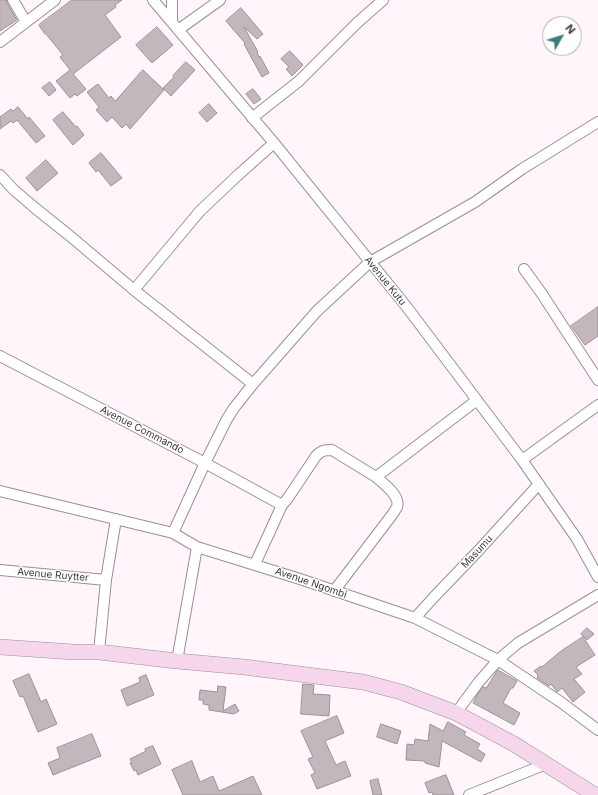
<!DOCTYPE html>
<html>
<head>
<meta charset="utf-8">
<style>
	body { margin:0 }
	#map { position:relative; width:598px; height:795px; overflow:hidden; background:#fff5fb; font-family:Inter,sans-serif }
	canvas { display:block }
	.north { position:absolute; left:542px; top:16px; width:40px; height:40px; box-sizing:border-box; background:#fff; border:1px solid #b1afb0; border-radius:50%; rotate:51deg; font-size:11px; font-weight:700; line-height:16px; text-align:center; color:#3c383a }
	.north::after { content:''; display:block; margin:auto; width:14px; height:18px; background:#377f7c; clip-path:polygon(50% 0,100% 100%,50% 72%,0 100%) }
</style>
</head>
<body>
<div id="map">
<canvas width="598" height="795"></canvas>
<div class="north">N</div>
</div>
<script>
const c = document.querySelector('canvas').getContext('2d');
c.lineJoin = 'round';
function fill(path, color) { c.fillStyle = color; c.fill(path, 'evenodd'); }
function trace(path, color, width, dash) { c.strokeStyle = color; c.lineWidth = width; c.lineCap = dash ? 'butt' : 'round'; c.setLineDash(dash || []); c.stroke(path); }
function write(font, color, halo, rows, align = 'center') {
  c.font = font + ' Inter,sans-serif'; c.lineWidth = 3; c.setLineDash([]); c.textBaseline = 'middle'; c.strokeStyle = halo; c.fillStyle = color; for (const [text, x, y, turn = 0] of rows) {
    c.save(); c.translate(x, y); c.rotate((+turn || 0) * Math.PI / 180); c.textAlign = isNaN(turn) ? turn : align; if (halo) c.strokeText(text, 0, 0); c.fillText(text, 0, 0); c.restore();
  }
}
const building = new Path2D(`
	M 0,0 L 7,0 L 7,3 L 17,20 L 0,31 Z
	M 72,0 L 122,0 L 115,5 L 116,7 L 105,15 L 121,37 L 73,74 L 86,89 L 77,96 L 75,94 L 70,98 L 56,81 L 70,70 L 60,57 L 63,55 L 46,34 L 45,34 L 40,27 L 39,25 Z
	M 241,8 L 263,34 L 257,39 L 244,27 L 258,52 L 257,53 L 259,57 L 260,56 L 269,73 L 262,77 L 244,44 L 245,43 L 226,21 Z
	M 157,27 L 173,45 L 152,63 L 136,45 Z
	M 290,51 L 303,65 L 292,76 L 286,69 L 289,67 L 281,59 Z
	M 186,62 L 195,70 L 171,96 L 163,88 L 174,77 L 173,76 Z
	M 143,70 L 164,90 L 130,129 L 126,124 L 122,128 L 112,117 L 107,122 L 96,110 L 99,107 L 87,92 L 98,84 L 109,98 L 111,96 L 115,101 Z
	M 50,82 L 56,90 L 49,96 L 42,88 Z
	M 253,89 L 261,99 L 254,104 L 246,94 Z
	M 209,104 L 217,113 L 207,122 L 199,113 Z
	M 18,107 L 28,119 L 29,117 L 45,136 L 36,143 L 17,120 L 13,123 L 11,121 L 0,129 L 0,117 L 11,109 L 13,111 Z
	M 63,112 L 76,127 L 77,126 L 84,135 L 73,145 L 53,120 Z
	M 101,153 L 122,178 L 111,186 L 98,170 L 96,172 L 89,163 Z
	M 46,160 L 58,173 L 37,191 L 26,178 Z
	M 598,307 L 598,336 L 585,345 L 571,326 Z
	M 587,628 L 594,634 L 587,640 L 581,634 Z
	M 583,637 L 595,655 L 576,667 L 582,674 L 574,679 L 585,692 L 573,702 L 562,688 L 557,692 L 551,684 L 549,686 L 537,678 L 538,675 L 534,671 L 541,666 L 542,667 L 561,651 Z
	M 498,670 L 517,681 L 513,688 L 511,688 L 503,703 L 520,713 L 514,725 L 473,703 L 477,695 L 483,687 L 486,688 Z
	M 29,674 L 41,702 L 46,699 L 57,724 L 38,732 L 23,696 L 20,697 L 13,681 Z
	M 146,675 L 154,695 L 127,706 L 121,690 L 140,682 L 139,678 Z
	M 303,684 L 314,685 L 313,694 L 330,695 L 329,716 L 301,714 Z
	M 218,686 L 226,687 L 223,711 L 235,704 L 239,711 L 234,714 L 209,710 L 209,705 L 203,704 L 203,700 L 199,700 L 200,690 L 217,692 Z
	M 337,716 L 344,733 L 325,741 L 336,765 L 345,761 L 351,776 L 317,789 L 311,775 L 315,773 L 308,759 L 313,757 L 301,731 Z
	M 448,722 L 466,732 L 464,735 L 480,744 L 477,749 L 485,754 L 481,762 L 442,741 L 439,767 L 425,763 L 425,761 L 406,760 L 407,744 L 414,745 L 415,739 L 428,741 L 430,724 L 443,731 Z
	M 381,724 L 401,731 L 397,744 L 377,737 Z
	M 92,734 L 101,756 L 53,775 L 48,763 L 60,758 L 57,748 Z
	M 153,746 L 161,764 L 138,775 L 136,770 L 134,771 L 130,763 L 132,763 L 130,759 L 146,751 L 145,749 Z
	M 192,761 L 200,782 L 213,776 L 219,791 L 253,776 L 262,795 L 183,795 L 172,770 Z
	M 446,775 L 454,795 L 433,795 L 432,792 L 429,793 L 425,783 Z
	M 378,779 L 382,795 L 373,795 L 370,781 Z`);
fill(building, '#c1b7bc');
trace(building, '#9c9398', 1);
const minor = new Path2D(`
	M 13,0 L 26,22
	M 153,0 L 274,143 L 406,306 L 522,460 L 577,539 L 598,577
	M 172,22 L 172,0
	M 178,30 L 220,0
	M 0,42 L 55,0
	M 252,118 L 299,81 L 357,23 L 383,0
	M 0,175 L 14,190 L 35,208 L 70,236 L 134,290 L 253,384
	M 524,269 L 542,294 L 598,380
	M 134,290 L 200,211 L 237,176 L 274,143
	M 0,356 L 205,463 L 282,505
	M 522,460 L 598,405
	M 0,491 L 173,533 L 197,547 L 300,579 L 415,618 L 498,660 L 562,703 L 598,730
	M 173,533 L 205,463 L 227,419 L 234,408 L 253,384 L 317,311 L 370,262 L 475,202 L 522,169 L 598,122
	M 255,564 L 282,505 L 288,498 L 316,456 C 322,450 325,450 332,450 L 376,477 L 477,400
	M 0,570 L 106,580
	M 334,591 L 392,515 C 394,512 396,509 397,507 C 401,496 383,483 376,477
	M 415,618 L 434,597 L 479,550 L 539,484
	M 99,652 L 106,580 L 116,519
	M 177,661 L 197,547
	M 456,713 L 478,683 L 498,660 L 518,643 L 598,595
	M 469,795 L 546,764`);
const secondary = new Path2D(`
	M 0,647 L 74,652 L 99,652 L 177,661 L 244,667 L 363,682 L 401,692 L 456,713 L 514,744 L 595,795`);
trace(minor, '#999095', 12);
trace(secondary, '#999095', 16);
trace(minor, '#fff', 10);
trace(secondary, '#f6d6eb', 15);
write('10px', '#3c383a', '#fff', [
	["Avenue Kutu",385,281,51],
	["Avenue Commando",142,430,27],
	["Masumu",477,552,-47],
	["Avenue Ruytter",53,575,5],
	["Avenue Ngombi",311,583,19]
]);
</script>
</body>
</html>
